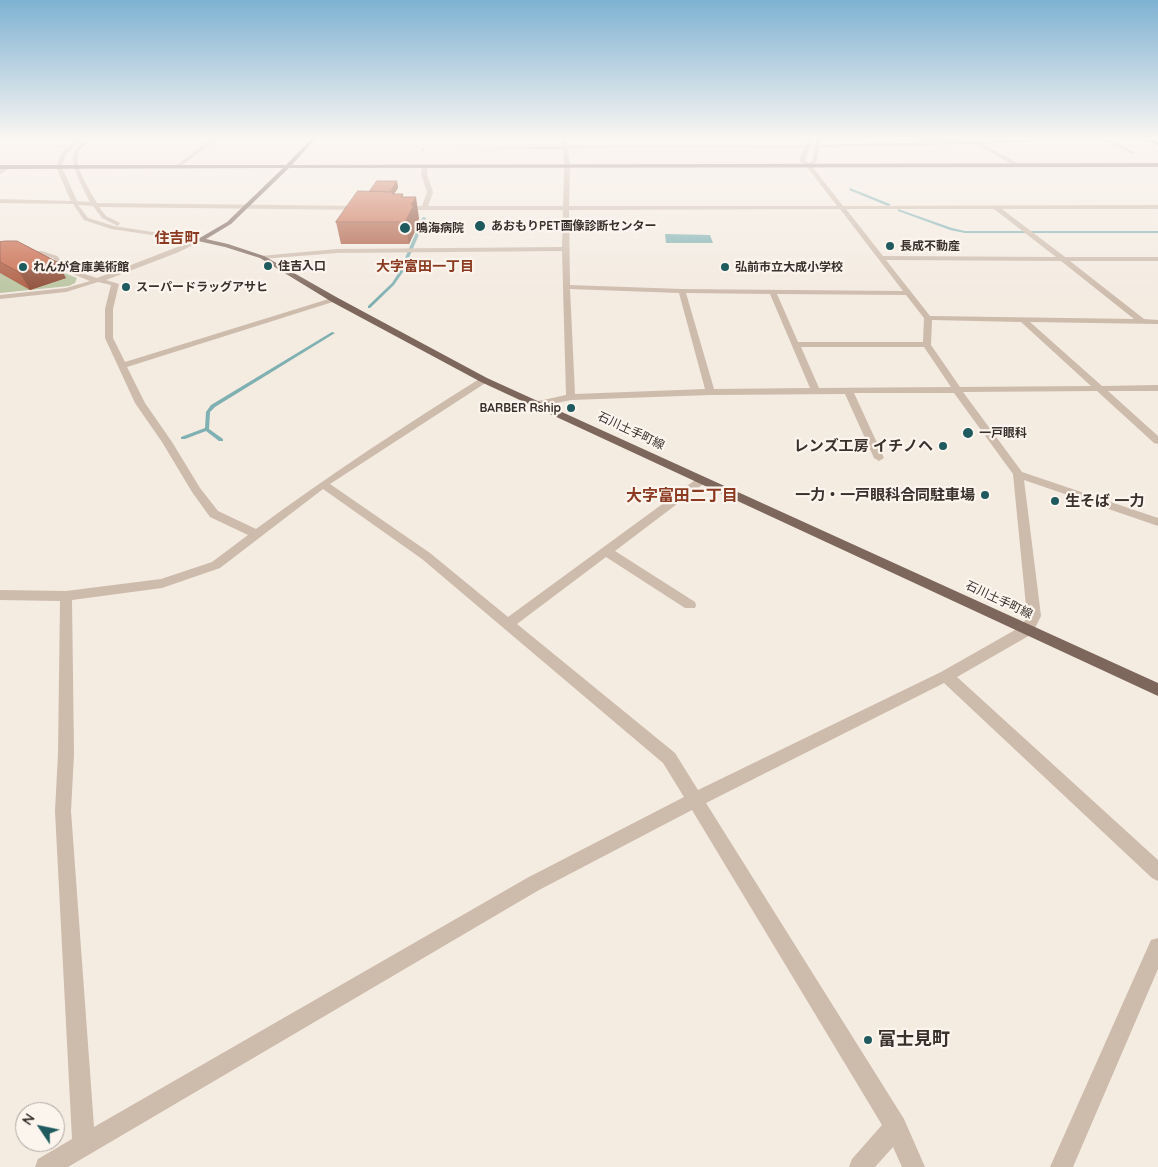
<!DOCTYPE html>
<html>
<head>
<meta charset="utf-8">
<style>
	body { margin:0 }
	#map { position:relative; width:1158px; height:1167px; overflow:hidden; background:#f4ebe1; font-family:Quicksand,sans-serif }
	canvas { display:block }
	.north { position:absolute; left:15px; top:1102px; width:50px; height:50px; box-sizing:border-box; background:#fbf5ee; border:1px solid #aea6a0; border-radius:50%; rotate:304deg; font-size:14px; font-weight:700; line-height:20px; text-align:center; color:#3b302b }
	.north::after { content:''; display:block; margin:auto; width:18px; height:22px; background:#1f5a5e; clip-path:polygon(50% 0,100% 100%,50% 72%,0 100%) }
</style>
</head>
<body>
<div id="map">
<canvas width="1158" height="1167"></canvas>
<div class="north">N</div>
</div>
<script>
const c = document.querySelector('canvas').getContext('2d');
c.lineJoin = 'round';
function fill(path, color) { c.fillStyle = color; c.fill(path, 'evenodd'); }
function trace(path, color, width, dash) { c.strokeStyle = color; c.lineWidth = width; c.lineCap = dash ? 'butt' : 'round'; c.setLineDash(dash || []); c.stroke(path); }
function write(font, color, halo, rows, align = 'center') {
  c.font = font + ' Quicksand,"Noto Sans JP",sans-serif'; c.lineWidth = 4.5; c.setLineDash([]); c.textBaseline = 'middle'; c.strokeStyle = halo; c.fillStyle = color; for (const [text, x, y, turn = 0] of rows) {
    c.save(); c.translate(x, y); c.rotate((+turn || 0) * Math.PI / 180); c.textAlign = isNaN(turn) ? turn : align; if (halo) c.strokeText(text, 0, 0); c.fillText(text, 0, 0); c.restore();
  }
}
fill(new Path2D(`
	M 910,137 L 961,137 L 963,138 L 960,141 L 919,142 Z
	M 0,254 L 62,272 L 77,278 L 75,283 L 69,286 L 0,293 Z`), '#b8c4a0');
fill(new Path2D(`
	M 665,234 L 710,235 L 713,243 L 666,243 Z`), '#7fb0b2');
fill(new Path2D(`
	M 419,137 L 421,137 L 418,140 L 416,140 Z
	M 420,147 L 425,150 L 423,151 Z
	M 850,188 L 890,204 L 890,205 L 888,206 L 849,190 Z
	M 898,209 L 952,228 L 965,231 L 1158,231 L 1158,233 L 965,233 L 950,230 L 898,211 Z
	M 424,217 L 426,218 L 403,272 L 394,285 L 370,308 L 368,308 L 368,306 L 392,283 L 399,272 L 422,218 Z
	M 332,332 L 335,333 L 215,407 L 210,412 L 209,429 L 223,439 L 223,441 L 219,441 L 206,431 L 185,439 L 181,439 L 181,437 L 205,428 L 206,412 L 211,405 Z`), '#7fb0b2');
fill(new Path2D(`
	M 0,137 L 220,137 L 177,169 L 175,166 L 213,138 L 82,139 L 66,154 L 62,167 L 77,201 L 90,202 C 85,192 71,168 73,156 C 74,149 81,144 86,141 L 88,142 C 85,146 79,149 78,154 C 74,166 91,193 97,203 L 363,206 L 366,208 L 363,210 L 99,207 L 106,216 L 120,223 L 118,226 L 102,218 L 93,206 L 78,205 L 88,218 L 114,226 L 203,240 L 179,252 L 106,280 L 119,284 L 113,309 L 113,338 L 125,362 L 332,298 L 339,300 L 127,367 L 145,403 L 172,442 L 200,488 L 218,511 L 256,529 C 329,475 404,426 481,378 L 487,378 L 487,382 L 330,484 L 430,553 L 508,617 L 698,478 L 706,478 L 707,480 L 706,482 L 615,551 L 695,602 L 696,605 L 695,608 L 685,608 L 606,557 L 517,624 L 675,753 L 698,790 L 941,672 L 1022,626 L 1027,616 L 1013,474 L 954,393 L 854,393 L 884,458 L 879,461 L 874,458 L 845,394 L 710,395 L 571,400 L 537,407 L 532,404 L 534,402 L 566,395 L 562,251 L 337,253 L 262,259 L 259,257 L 260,256 L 337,249 L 562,247 L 563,210 L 401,210 L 398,208 L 401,206 L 422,206 L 427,192 L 421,174 L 422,167 L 425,165 L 428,167 L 427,174 L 433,192 L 428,206 L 563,206 L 564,167 L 563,149 L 452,150 L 563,146 L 562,137 L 566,137 L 567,146 L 805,146 L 808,137 L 812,137 L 810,147 L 805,161 L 809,163 L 812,161 L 817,137 L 821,137 L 820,145 L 1025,140 L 1021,137 L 1026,137 L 1034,141 L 982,144 L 1019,164 L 1017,167 L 976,144 L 819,147 L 817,161 L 812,166 L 843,206 L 1158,205 L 1158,209 L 1002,209 L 1065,257 L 1158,257 L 1158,261 L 1070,261 L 1144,319 L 1158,320 L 1158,324 L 1030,322 L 1102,386 L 1158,385 L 1158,391 L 1108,391 L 1158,436 L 1158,444 L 1154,443 L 1097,391 L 963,392 L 1022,472 L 1158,518 L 1158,526 L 1024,480 L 1041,616 L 1032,634 L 957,677 L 1158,860 L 1158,881 L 1152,878 L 944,683 L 706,803 L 904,1119 L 925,1167 L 902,1167 L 893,1147 L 875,1167 L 849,1167 L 852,1159 L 882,1125 L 692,810 L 539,890 L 68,1167 L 35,1167 L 38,1159 L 72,1139 L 55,811 L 58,754 L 60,601 L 0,600 L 0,590 L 66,591 L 161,579 L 212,562 L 248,535 L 210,517 L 192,492 L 162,442 L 135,403 L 105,338 L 105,309 L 111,285 L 98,282 L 66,292 L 0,299 L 0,295 L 66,288 L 90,281 L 65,271 L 53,258 L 39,254 L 0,255 L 0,251 L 42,251 L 57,256 L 69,269 L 97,278 L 193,241 L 111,229 L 84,220 L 73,204 L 0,203 L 0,199 L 71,201 L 56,167 L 62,152 L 76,139 L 0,139 ZM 637,147 L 804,148 L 799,161 L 807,167 L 837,206 L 569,206 L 570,167 L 568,149 ZM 840,209 L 903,291 L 682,289 L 570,285 L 569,210 ZM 846,209 L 994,209 L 1056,257 L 883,256 ZM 886,260 L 1061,261 L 1134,319 L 930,316 ZM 570,289 L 679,293 L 705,389 L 575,394 ZM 686,293 L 770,294 L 810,388 L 714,389 ZM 777,294 L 906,295 L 924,318 L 923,342 L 798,342 ZM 932,320 L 1021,322 L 1091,386 L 960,387 L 931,345 ZM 801,347 L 924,347 L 951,387 L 819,388 ZM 323,489 L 422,559 L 663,763 L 684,797 L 527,878 L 94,1127 L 71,811 L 74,754 L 72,600 L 162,588 L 220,568 Z
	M 1099,137 L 1104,137 L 1136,153 L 1132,154 Z
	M 7,166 L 12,167 L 0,174 L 0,170 Z
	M 1158,938 L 1158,969 L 1073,1167 L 1050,1167 L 1151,940 Z`), '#cdbbac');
fill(new Path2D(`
	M 313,137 L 317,137 L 292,165 L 1158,163 L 1158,167 L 289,168 L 231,224 L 206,239 L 228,244 L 264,256 L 338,298 L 487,378 L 1158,683 L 1158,696 L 481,382 L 332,302 L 260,258 L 225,247 L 198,241 L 198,239 L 227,222 L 283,168 L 0,169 L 0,165 L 286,165 Z
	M 1139,137 L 1144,137 L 1158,142 L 1158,145 Z`), '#7d675c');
fill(new Path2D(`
	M 397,181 L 398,188 L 394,194 L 403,194 L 403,197 L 419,218 L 417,224 L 417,227 L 409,244 L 341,244 L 336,222 L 370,191 Z
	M 0,242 L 66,278 L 30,290 L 0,273 Z`), '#ac5a40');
fill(new Path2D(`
	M 397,181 L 398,188 L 394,194 L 386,197 Z
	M 416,197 L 419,218 L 417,224 L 417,227 L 409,244 L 405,222 L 411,205 Z
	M 57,262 L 66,278 L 30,290 L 20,273 Z`), '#8c4a34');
const building = new Path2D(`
	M 377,181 L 397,181 L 390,192 L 370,191 Z
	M 358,191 L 393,192 L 392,194 L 403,194 L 401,197 L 416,197 L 411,205 L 414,205 L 405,222 L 336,222 Z
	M 6,241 L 17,241 L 57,262 L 20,273 L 0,262 L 0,242 Z`);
fill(building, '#c8694b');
trace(building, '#8c4a34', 1);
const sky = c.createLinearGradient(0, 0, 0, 300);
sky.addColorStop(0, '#7eb2d2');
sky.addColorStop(0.46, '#faf6f2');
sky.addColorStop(1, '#faf6f200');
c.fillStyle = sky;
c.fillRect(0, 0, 1158, 300);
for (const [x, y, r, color] of [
	[480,226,6,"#1f5a5e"],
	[405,228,6,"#1f5a5e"],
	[890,246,5,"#1f5a5e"],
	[268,266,5,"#1f5a5e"],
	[23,267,5,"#1f5a5e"],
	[725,267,5,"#1f5a5e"],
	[126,287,5,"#1f5a5e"],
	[571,408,5,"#1f5a5e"],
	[968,433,6,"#1f5a5e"],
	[943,446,5,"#1f5a5e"],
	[985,495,5,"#1f5a5e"],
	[1055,501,5,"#1f5a5e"],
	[868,1040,5,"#1f5a5e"]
]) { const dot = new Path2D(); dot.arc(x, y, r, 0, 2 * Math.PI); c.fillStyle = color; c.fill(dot); trace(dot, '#fbf5ee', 2); }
write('bold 12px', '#3b302b', '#fbf5ee', [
	["あおもりPET画像診断センター",491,226],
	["鳴海病院",416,228],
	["長成不動産",900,246],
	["住吉入口",278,266],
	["れんが倉庫美術館",33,267],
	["弘前市立大成小学校",735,267],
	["スーパードラッグアサヒ",136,287],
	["BARBER Rship",561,408,"right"],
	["一戸眼科",979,433]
], 'left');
write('12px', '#3b302b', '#fbf5ee', [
	["石川土手町線",631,431,25],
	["石川土手町線",999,600,25]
]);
write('bold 14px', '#8c3b22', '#fbf5ee', [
	["大字富田一丁目",425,267]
]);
write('bold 15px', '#8c3b22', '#fbf5ee', [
	["住吉町",177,238]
]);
write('bold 15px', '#3b302b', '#fbf5ee', [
	["レンズ工房 イチノヘ",933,446],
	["一力・一戸眼科合同駐車場",975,495],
	["生そば 一力",1065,501,"left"]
], 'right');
write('bold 16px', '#8c3b22', '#fbf5ee', [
	["大字富田二丁目",682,496]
]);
write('bold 18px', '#3b302b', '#fbf5ee', [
	["富士見町",878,1040]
], 'left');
</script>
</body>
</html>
